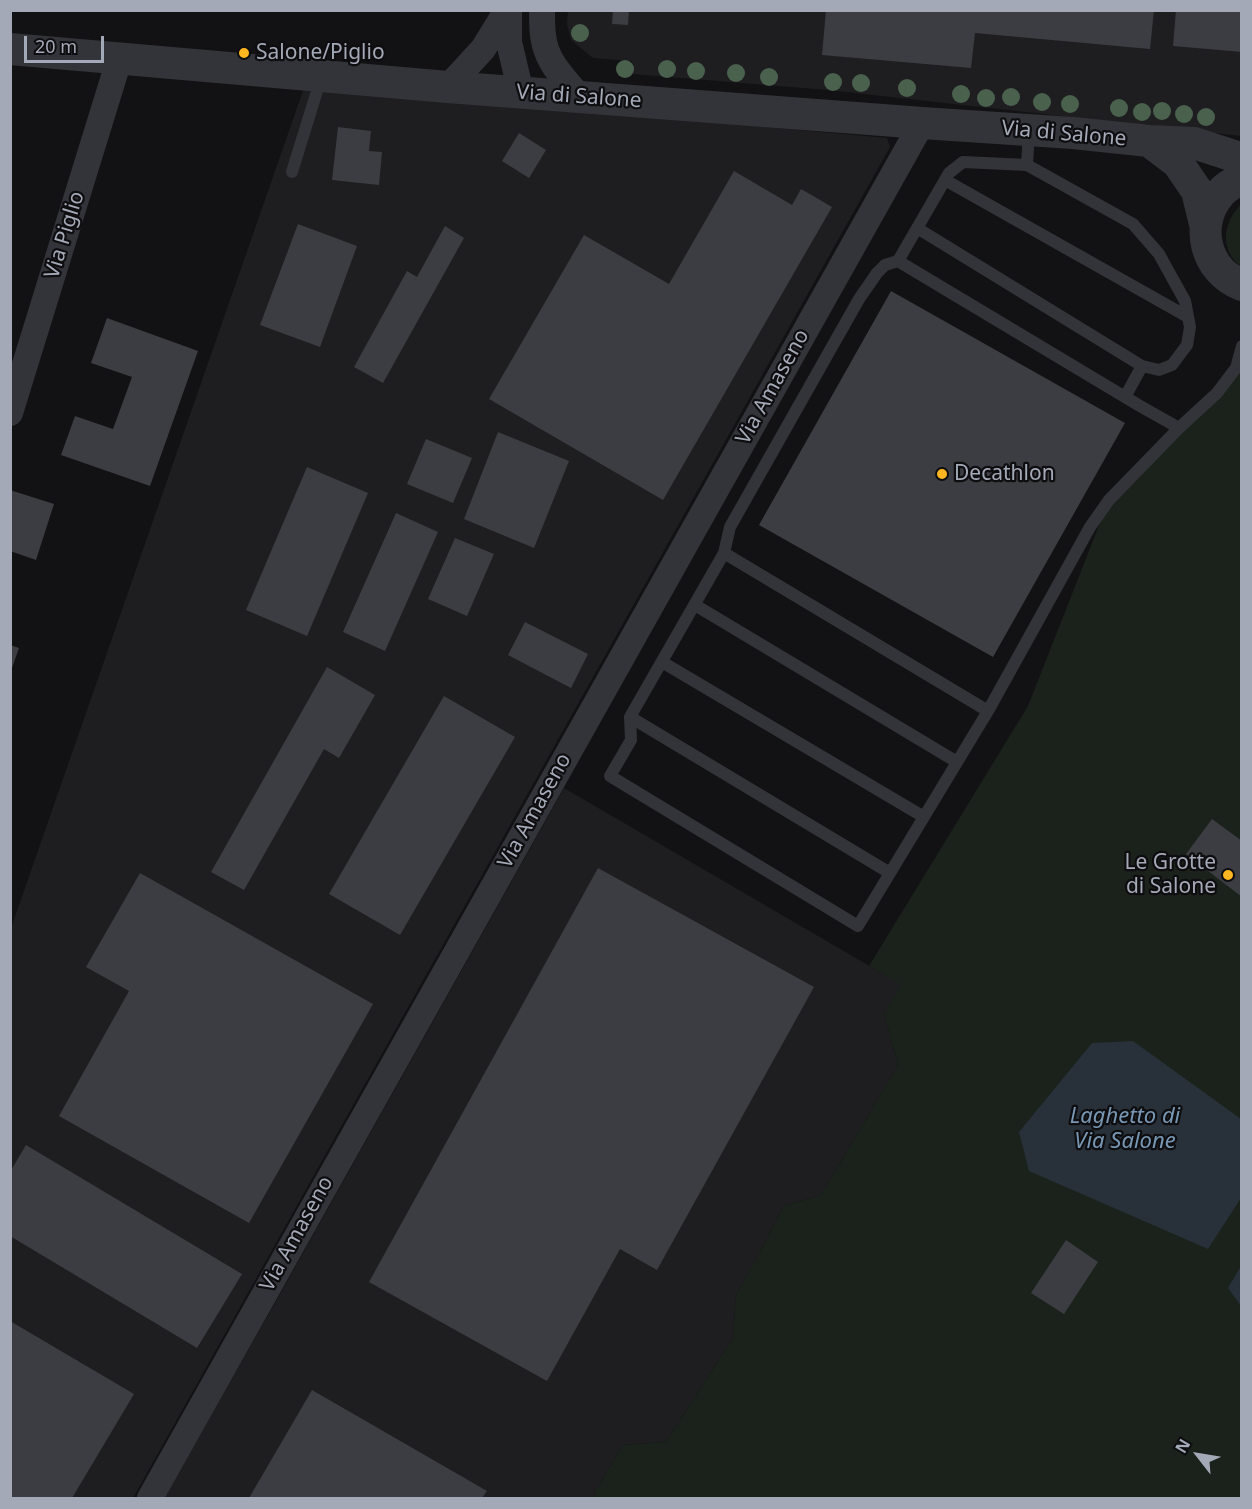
<!DOCTYPE html>
<html>
<head>
<meta charset="utf-8">
<style>
	body { margin:0 }
	#map { position:relative; width:1252px; height:1509px; overflow:hidden; background:#121214; font-family:"Noto Sans",sans-serif }
	canvas { display:block }
	.frame { position:absolute; inset:0; border:12px solid #a3a9b6; pointer-events:none }
	.north { position:absolute; left:1168px; top:1425px; width:60px; height:60px; -webkit-text-stroke:4px #0e0d0f; paint-order:stroke; rotate:301deg; font-size:16px; font-weight:700; line-height:24px; text-align:center; color:#a3a9b6 }
	.north::after { content:''; display:block; margin:auto; width:21px; height:27px; background:#a3a9b6; clip-path:polygon(50% 0,100% 100%,50% 72%,0 100%) }
	.scale { position:absolute; left:24px; top:36px; width:80px; height:27px; box-sizing:border-box; border:3px solid #a3a9b6; border-top:0; padding-left:8px; font-size:18px; line-height:21px; white-space:nowrap; color:#a3a9b6; -webkit-text-stroke:4px #0e0d0f; paint-order:stroke }
</style>
</head>
<body>
<div id="map">
<canvas width="1252" height="1509"></canvas>
<div class="frame"></div>
<div class="north">N</div>
<div class="scale">20 m</div>
</div>
<script>
const c = document.querySelector('canvas').getContext('2d');
c.lineJoin = 'round';
function fill(path, color) { c.fillStyle = color; c.fill(path, 'evenodd'); }
function trace(path, color, width, dash) { c.strokeStyle = color; c.lineWidth = width; c.lineCap = dash ? 'butt' : 'round'; c.setLineDash(dash || []); c.stroke(path); }
function write(font, color, halo, rows, align = 'center') {
  c.font = font + ' "Noto Sans",sans-serif'; c.lineWidth = 4.5; c.setLineDash([]); c.textBaseline = 'middle'; c.strokeStyle = halo; c.fillStyle = color; for (const [text, x, y, turn = 0] of rows) {
    c.save(); c.translate(x, y); c.rotate((+turn || 0) * Math.PI / 180); c.textAlign = isNaN(turn) ? turn : align; if (halo) c.strokeText(text, 0, 0); c.fillText(text, 0, 0); c.restore();
  }
}
fill(new Path2D(`
	M 568,10 L 1241,11 L 1241,136 L 828,90 L 632,74 L 632,61 L 593,58 L 571,40 L 567,24 Z
	M 305,85 L 887,138 L 890,147 L 133,1498 L 11,1498 L 11,928 Z
	M 564,788 L 902,985 L 884,1014 L 898,1065 L 821,1195 L 784,1206 L 736,1296 L 733,1338 L 666,1442 L 623,1445 L 596,1490 L 594,1498 L 164,1498 L 271,1310 Z`), '#1e1e21');
fill(new Path2D(`
	M 1241,204 L 1241,267 C 1219,249 1223,223 1241,204 Z
	M 1241,336 L 1241,1498 L 594,1498 L 596,1490 L 623,1445 L 666,1442 L 733,1338 L 736,1296 L 784,1206 L 821,1195 L 898,1065 L 884,1014 L 901,985 L 869,966 L 1028,706 L 1109,500 L 1236,368 Z`), '#1a221b');
fill(new Path2D(`
	M 1133,1041 L 1241,1119 L 1241,1198 L 1208,1249 L 1029,1171 L 1019,1132 L 1092,1043 Z
	M 1241,1266 L 1241,1306 L 1228,1288 Z`), '#283139');
fill(new Path2D(`
	M 613,10 L 629,10 L 628,25 L 612,24 Z
	M 826,10 L 1154,10 L 1150,49 L 975,33 L 971,68 L 822,55 Z
	M 1176,10 L 1242,10 L 1242,52 L 1173,46 Z
	M 338,127 L 371,131 L 369,151 L 382,152 L 379,185 L 332,180 Z
	M 519,133 L 546,150 L 529,178 L 502,161 Z
	M 734,171 L 792,205 L 801,189 L 832,207 L 663,500 L 489,399 L 584,235 L 669,284 Z
	M 298,224 L 357,246 L 320,347 L 260,325 Z
	M 445,226 L 464,238 L 383,383 L 354,367 L 407,271 L 417,277 Z
	M 891,291 L 1125,423 L 993,657 L 759,525 Z
	M 107,318 L 198,351 L 150,486 L 61,455 L 75,416 L 113,429 L 132,377 L 91,363 Z
	M 498,432 L 569,461 L 534,548 L 464,519 Z
	M 426,439 L 472,458 L 453,503 L 407,484 Z
	M 307,467 L 368,493 L 307,636 L 246,610 Z
	M 10,490 L 54,504 L 36,560 L 10,551 Z
	M 396,513 L 438,532 L 385,651 L 343,632 Z
	M 455,538 L 494,554 L 467,616 L 428,599 Z
	M 525,622 L 588,654 L 571,688 L 508,655 Z
	M 10,645 L 19,648 L 11,671 L 10,671 Z
	M 327,667 L 375,695 L 339,758 L 324,749 L 244,890 L 211,872 Z
	M 444,696 L 515,737 L 400,935 L 329,894 Z
	M 1212,819 L 1242,841 L 1242,897 L 1186,854 Z
	M 598,868 L 814,987 L 657,1270 L 620,1249 L 547,1381 L 369,1282 Z
	M 140,873 L 373,1004 L 249,1223 L 59,1116 L 129,991 L 86,967 Z
	M 26,1145 L 242,1274 L 197,1348 L 10,1236 L 10,1172 Z
	M 1066,1240 L 1098,1262 L 1064,1314 L 1031,1293 Z
	M 10,1321 L 134,1394 L 72,1498 L 10,1498 Z
	M 312,1390 L 487,1491 L 482,1498 L 249,1498 Z`), '#3c3d42');
trace(new Path2D(`
	M 1029,130 L 1027,165 L 963,162 L 949,173 L 898,261 L 1140,406 L 1179,428 L 1217,393 L 1236,368 L 1242,346
	M 1027,165 L 1133,224 L 1159,254 L 1185,301 L 1190,327 L 1187,345 L 1172,365 L 1159,370 L 1142,366 L 1125,397
	M 292,172 L 321,78
	M 945,180 L 1188,317
	M 917,228 L 1142,366
	M 898,261 L 885,265 L 877,273 L 859,299 L 730,527 L 724,553 L 630,717 L 631,740 L 610,776 L 858,926 L 988,711 L 1090,527 L 1109,500 L 1179,428
	M 724,553 L 988,711
	M 695,605 L 957,762
	M 662,662 L 924,817
	M 630,717 L 890,873`), '#33343a', 12);
trace(new Path2D(`
	M 509,10 L 509,42 L 521,93
	M 542,10 C 542,25 542,41 548,54 C 555,71 569,84 580,97
	M 448,87 L 483,49 L 507,10
	M 10,413 L 120,57
	M 150,1498 L 922,123`), '#33343a', 26);
trace(new Path2D(`
	M 10,49 L 448,87 L 922,123 L 1073,133 L 1149,141 L 1194,143 L 1234,156 L 1242,161
	M 1149,141 L 1178,163 L 1197,191 L 1205,224
	M 1242,179 C 1233,183 1225,187 1219,195 C 1194,225 1205,271 1242,285`), '#33343a', 32);
c.fillStyle = '#4a614d';
for (const [x, y] of [
	[580,33],
	[625,69],
	[667,69],
	[696,71],
	[736,73],
	[769,77],
	[833,82],
	[861,83],
	[907,88],
	[961,94],
	[1011,97],
	[986,98],
	[1042,102],
	[1070,104],
	[1119,108],
	[1162,111],
	[1142,112],
	[1184,114],
	[1206,117]
]) { c.beginPath(); c.arc(x, y, 9, 0, 2 * Math.PI); c.fill(); }
for (const [x, y, r, color] of [
	[244,53,6,"#ffb620"],
	[942,474,6,"#ffb620"],
	[1228,875,6,"#ffb620"]
]) { const dot = new Path2D(); dot.arc(x, y, r, 0, 2 * Math.PI); c.fillStyle = color; c.fill(dot); trace(dot, '#0e0d0f', 2); }
write('21px', '#a3a9b6', '#0e0d0f', [
	["Salone/Piglio",256,53],
	["Decathlon",954,474],
	["Le Grotte",1216,863,"right"],
	["di Salone",1216,887,"right"]
], 'left');
write('21px', '#a3a9b6', '#0e0d0f', [
	["Via di Salone",579,97,4],
	["Via di Salone",1064,134,5],
	["Via Piglio",65,235,-73],
	["Via Amaseno",773,387,-61],
	["Via Amaseno",535,811,-61],
	["Via Amaseno",297,1234,-61]
]);
write('italic 22px', '#7797b4', '#0e0d0f', [
	["Laghetto di",1125,1117],
	["Via Salone",1125,1142]
]);
</script>
</body>
</html>
